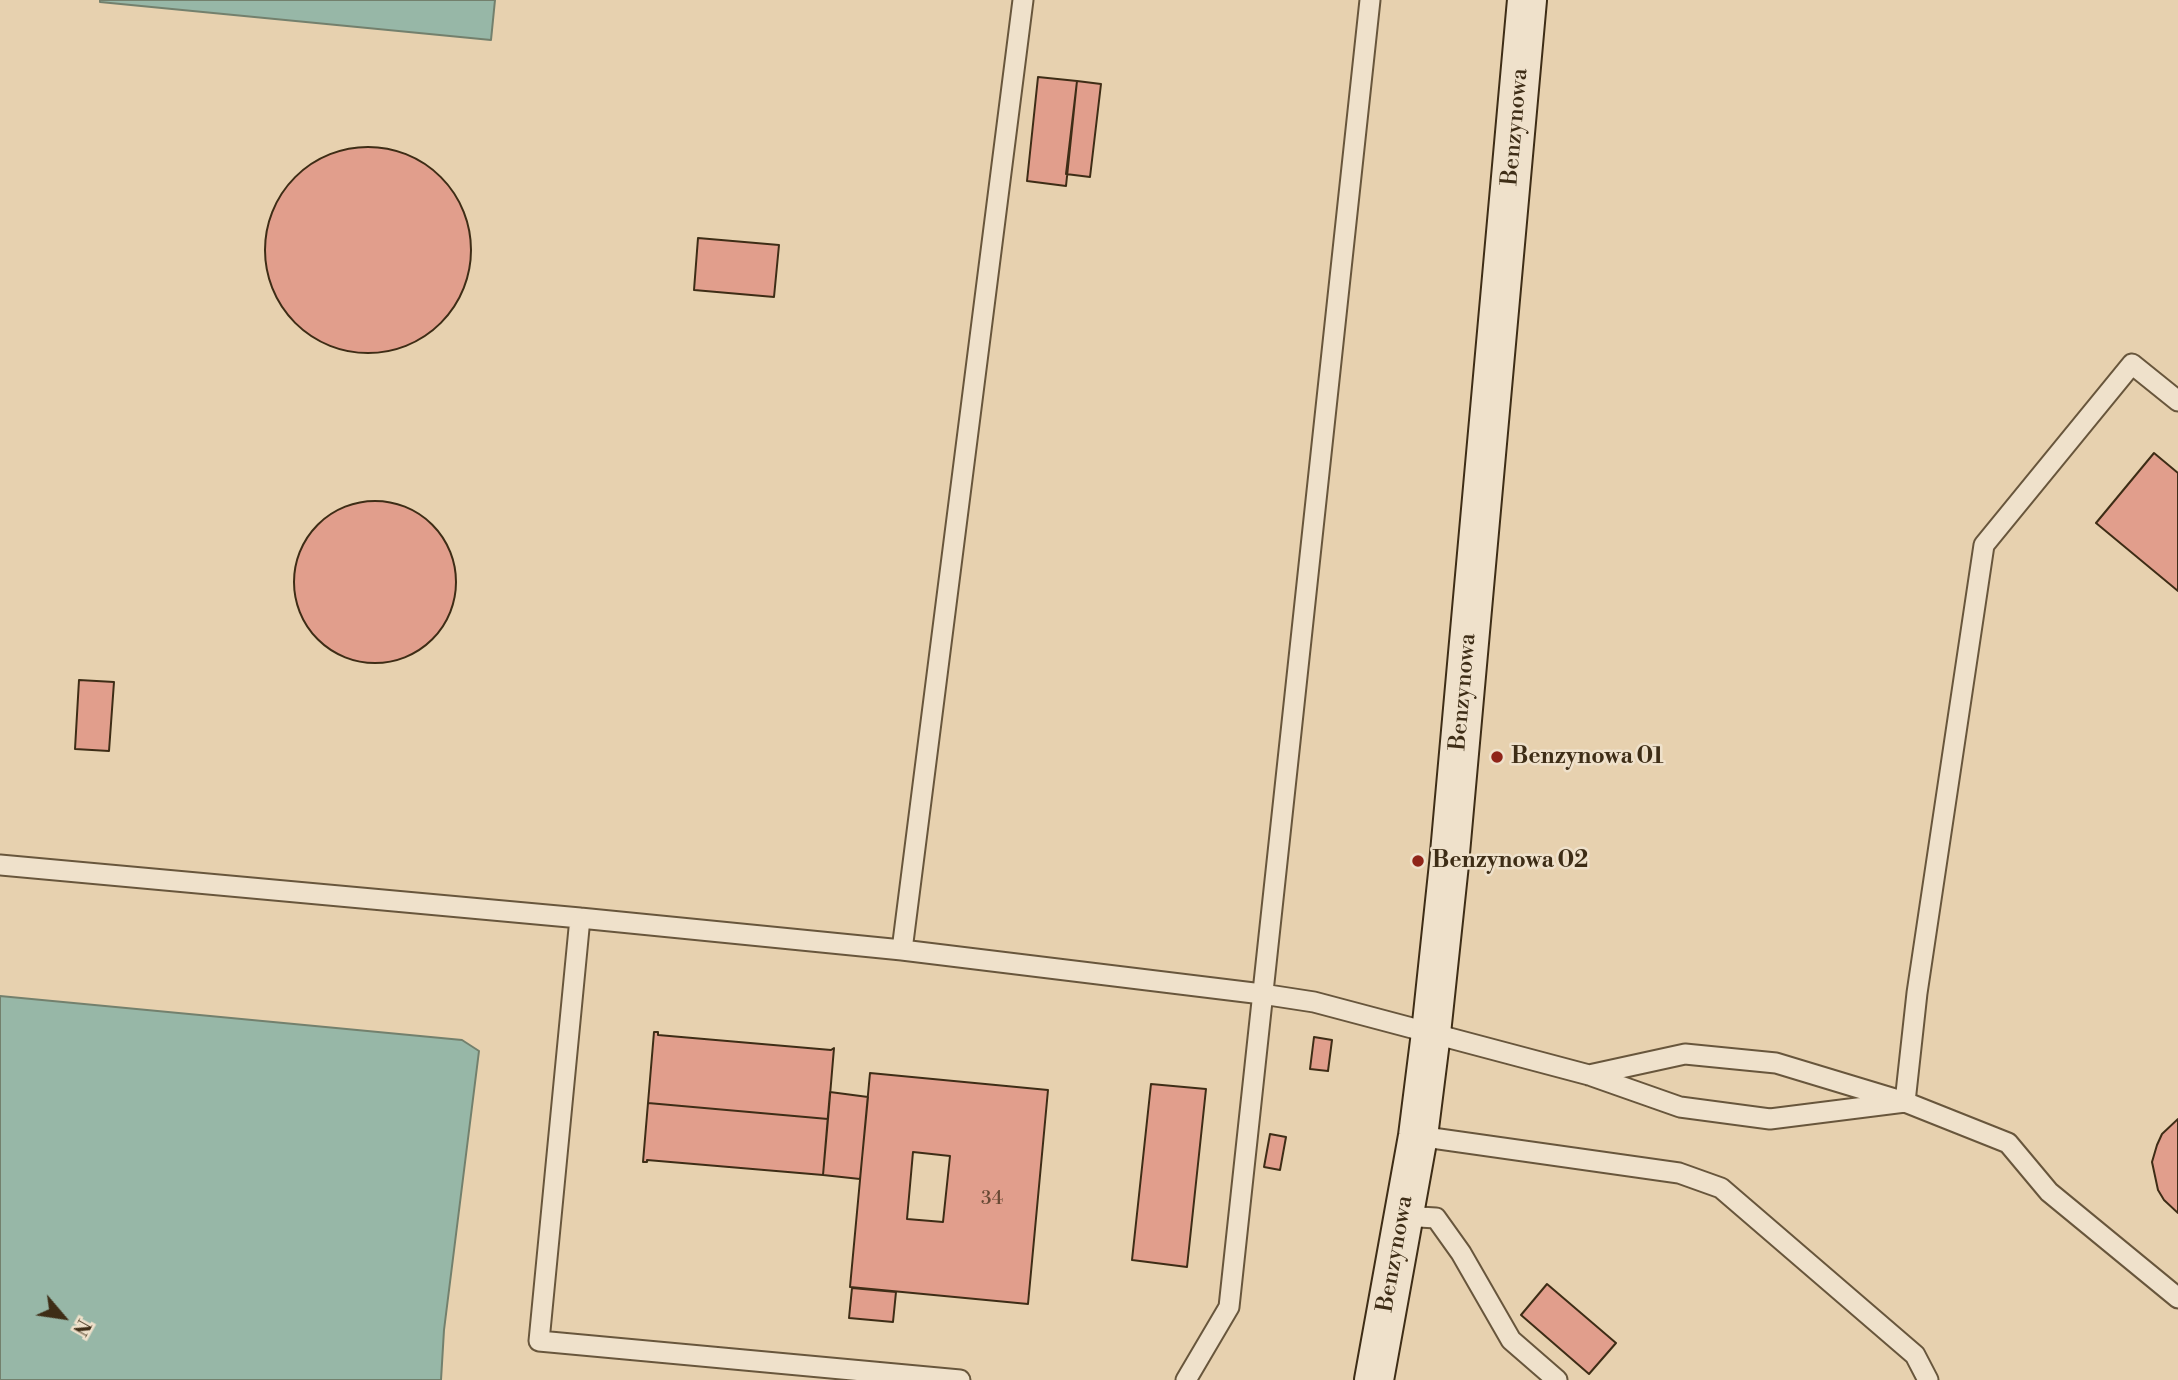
<!DOCTYPE html>
<html>
<head>
<meta charset="utf-8">
<style>
	body { margin:0 }
	#map { position:relative; width:2178px; height:1380px; overflow:hidden; background:#e7d1af; font-family:"Libre Bodoni",serif }
	canvas { display:block }
	.north { position:absolute; left:28px; top:1282px; width:70px; height:70px; -webkit-text-stroke:5px #efe1cb; paint-order:stroke; rotate:119deg; font-size:19px; font-weight:700; line-height:28px; text-align:center; color:#3e2d16 }
	.north::after { content:''; display:block; margin:auto; width:24px; height:32px; background:#3e2d16; clip-path:polygon(50% 0,100% 100%,50% 72%,0 100%) }
</style>
</head>
<body>
<div id="map">
<canvas width="2178" height="1380"></canvas>
<div class="north">N</div>
</div>
<script>
const c = document.querySelector('canvas').getContext('2d');
c.lineJoin = 'round';
function fill(path, color) { c.fillStyle = color; c.fill(path, 'evenodd'); }
function trace(path, color, width, dash) { c.strokeStyle = color; c.lineWidth = width; c.lineCap = dash ? 'butt' : 'round'; c.setLineDash(dash || []); c.stroke(path); }
function write(font, color, halo, rows, align = 'center') {
  c.font = font + ' "Libre Bodoni",serif'; c.lineWidth = 5; c.setLineDash([]); c.textBaseline = 'middle'; c.strokeStyle = halo; c.fillStyle = color; for (const [text, x, y, turn = 0] of rows) {
    c.save(); c.translate(x, y); c.rotate((+turn || 0) * Math.PI / 180); c.textAlign = isNaN(turn) ? turn : align; if (halo) c.strokeText(text, 0, 0); c.fillText(text, 0, 0); c.restore();
  }
}
const water = new Path2D(`
	M 100,0 L 495,0 L 491,40 L 100,2 Z
	M 0,996 L 462,1040 L 479,1051 L 444,1330 L 441,1380 L 0,1380 Z`);
fill(water, '#97b7a7');
trace(water, '#73806d', 2);
const building = new Path2D(`
	M 1038,77 L 1077,81 L 1066,186 L 1027,181 Z
	M 1077,81 L 1101,84 L 1090,177 L 1066,174 Z
	M265 250a103 103 0 1 1 206 0a103 103 0 1 1-206 0Z
	M 698,238 L 779,245 L 774,297 L 694,290 Z
	M 2154,453 L 2178,473 L 2178,591 L 2096,523 Z
	M294 582a81 81 0 1 1 162 0a81 81 0 1 1-162 0Z
	M 79,680 L 114,682 L 109,751 L 75,749 Z
	M 654,1032 L 658,1032 L 658,1035 L 831,1050 L 834,1048 L 828,1119 L 648,1103 Z
	M 1314,1037 L 1332,1040 L 1328,1071 L 1310,1069 Z
	M 870,1073 L 1048,1090 L 1028,1304 L 850,1287 ZM 913,1152 L 950,1156 L 943,1222 L 907,1219 Z
	M 1151,1084 L 1206,1089 L 1187,1267 L 1132,1260 Z
	M 830,1092 L 868,1097 L 860,1179 L 823,1175 Z
	M 648,1103 L 828,1119 L 823,1175 L 647,1160 L 647,1162 L 643,1162 Z
	M 2178,1119 L 2178,1213 L 2164,1200 L 2158,1190 L 2152,1162 L 2157,1145 L 2162,1134 Z
	M 1270,1134 L 1286,1137 L 1280,1170 L 1264,1167 Z
	M 1547,1284 L 1616,1343 L 1589,1374 L 1521,1315 Z
	M 852,1288 L 896,1292 L 893,1322 L 849,1318 Z`);
fill(building, '#e19e8c');
trace(building, '#3e2d16', 2);
const lane = new Path2D(`
	M 0,865 L 580,918 L 902,950 L 1262,994 L 1314,1002 L 1589,1075 L 1680,1107 L 1770,1119 L 1905,1102
	M 580,918 L 539,1341 L 960,1380
	M 902,950 L 1023,0
	M 1589,1075 L 1685,1054 L 1776,1063 L 1905,1102 L 2008,1143 L 2049,1192 L 2178,1298
	M 1905,1102 L 1917,993 L 1984,545 L 2132,364 L 2178,401
	M 1418,1136 L 1679,1173 L 1721,1188 L 1915,1355 L 1928,1380
	M 1402,1216 L 1436,1218 L 1461,1253 L 1511,1340 L 1557,1380
	M 1186,1380 L 1229,1307 L 1370,0`);
const secondary = new Path2D(`
	M 1374,1380 L 1418,1136 L 1431,1033 L 1449,864 L 1527,0`);
trace(lane, '#68563c', 23);
trace(secondary, '#3e2d16', 42);
trace(lane, '#efe1cb', 19);
trace(secondary, '#efe1cb', 38);
for (const [x, y, r, color] of [
	[1497,757,7,"#8f2418"],
	[1418,861,7,"#8f2418"]
]) { const dot = new Path2D(); dot.arc(x, y, r, 0, 2 * Math.PI); c.fillStyle = color; c.fill(dot); trace(dot, '#efe1cb', 2.5); }
write('19px', '#674934', null, [
	["34",992,1199]
]);
write('23px', '#3e2d16', '#efe1cb', [
	["Benzynowa",1516,127,-85],
	["Benzynowa",1464,692,-85],
	["Benzynowa",1396,1254,-80]
]);
write('bold 23px', '#3e2d16', '#efe1cb', [
	["Benzynowa 01",1511,757],
	["Benzynowa 02",1432,861]
], 'left');
</script>
</body>
</html>
